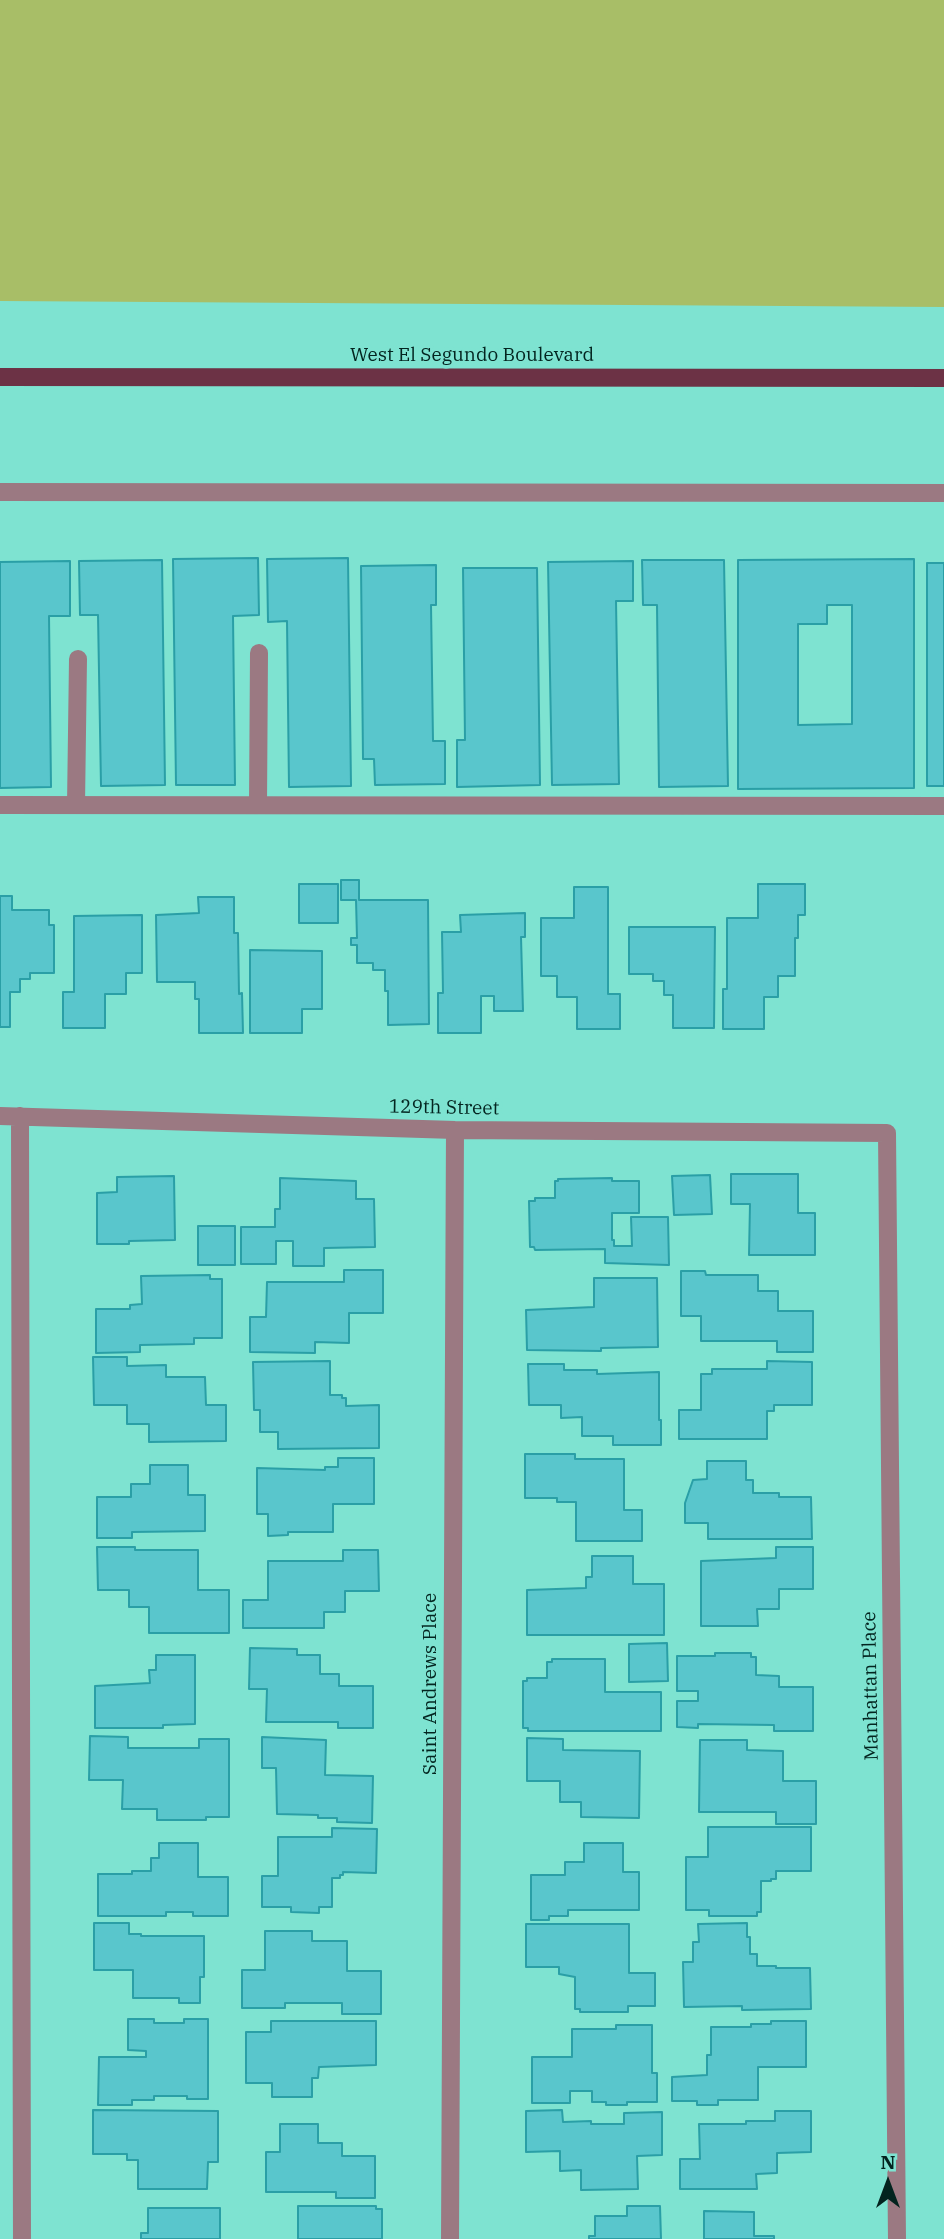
<!DOCTYPE html>
<html>
<head>
<meta charset="utf-8">
<style>
	body { margin:0 }
	#map { position:relative; width:944px; height:2239px; overflow:hidden; background:#7ee3d1; font-family:"IBM Plex Serif",serif }
	canvas { display:block }
	.north { position:absolute; left:853px; top:2148px; width:70px; height:70px; -webkit-text-stroke:5px #7ee3d1; paint-order:stroke; rotate:0deg; font-size:19px; font-weight:700; line-height:28px; text-align:center; color:#03241f }
	.north::after { content:''; display:block; margin:auto; width:24px; height:32px; background:#03241f; clip-path:polygon(50% 0,100% 100%,50% 72%,0 100%) }
</style>
</head>
<body>
<div id="map">
<canvas width="944" height="2239"></canvas>
<div class="north">N</div>
</div>
<script>
const c = document.querySelector('canvas').getContext('2d');
c.lineJoin = 'round';
function fill(path, color) { c.fillStyle = color; c.fill(path, 'evenodd'); }
function trace(path, color, width, dash) { c.strokeStyle = color; c.lineWidth = width; c.lineCap = dash ? 'butt' : 'round'; c.setLineDash(dash || []); c.stroke(path); }
function write(font, color, halo, rows, align = 'center') {
  c.font = font + ' "IBM Plex Serif",serif'; c.lineWidth = 7; c.setLineDash([]); c.textBaseline = 'middle'; c.strokeStyle = halo; c.fillStyle = color; for (const [text, x, y, turn = 0] of rows) {
    c.save(); c.translate(x, y); c.rotate((+turn || 0) * Math.PI / 180); c.textAlign = isNaN(turn) ? turn : align; if (halo) c.strokeText(text, 0, 0); c.fillText(text, 0, 0); c.restore();
  }
}
fill(new Path2D(`
	M 0,0 L 944,0 L 944,307 L 0,301 Z`), '#a8be67');
const building = new Path2D(`
	M 258,558 L 259,615 L 233,616 L 235,785 L 176,785 L 173,559 Z
	M 348,558 L 351,786 L 289,787 L 287,621 L 268,622 L 267,559 Z
	M 914,559 L 914,788 L 738,789 L 738,560 ZM 827,605 L 852,605 L 852,724 L 798,725 L 798,624 L 827,624 Z
	M 162,560 L 165,785 L 101,786 L 98,615 L 80,615 L 79,561 Z
	M 642,560 L 724,560 L 728,786 L 659,787 L 657,605 L 643,605 Z
	M 70,561 L 70,616 L 49,616 L 51,787 L 0,788 L 0,562 Z
	M 633,561 L 633,601 L 616,601 L 619,784 L 552,785 L 548,562 Z
	M 927,563 L 944,563 L 944,786 L 927,786 Z
	M 436,565 L 436,605 L 431,605 L 433,741 L 445,741 L 445,784 L 375,785 L 374,759 L 363,759 L 361,566 Z
	M 463,568 L 537,568 L 540,785 L 457,787 L 457,740 L 465,740 Z
	M 341,880 L 359,880 L 359,900 L 428,900 L 429,1024 L 388,1025 L 388,991 L 385,991 L 385,970 L 373,970 L 373,963 L 357,963 L 357,945 L 351,945 L 351,938 L 357,938 L 356,900 L 341,900 Z
	M 299,884 L 338,884 L 338,923 L 299,923 Z
	M 758,884 L 805,884 L 805,915 L 798,915 L 798,938 L 795,938 L 795,976 L 778,976 L 778,997 L 764,997 L 764,1029 L 723,1029 L 723,989 L 727,989 L 727,918 L 758,918 Z
	M 574,887 L 608,887 L 608,994 L 620,994 L 620,1029 L 577,1029 L 577,997 L 557,997 L 557,976 L 541,976 L 541,918 L 574,918 Z
	M 0,896 L 12,896 L 12,910 L 49,910 L 49,925 L 54,925 L 54,973 L 30,973 L 30,979 L 20,979 L 20,992 L 10,992 L 10,1027 L 0,1027 Z
	M 198,897 L 234,897 L 234,933 L 238,933 L 239,994 L 242,993 L 243,1033 L 199,1033 L 199,999 L 195,999 L 195,982 L 157,982 L 156,915 L 199,913 Z
	M 525,913 L 525,937 L 521,937 L 523,1011 L 494,1011 L 494,996 L 481,996 L 481,1033 L 438,1033 L 438,993 L 443,993 L 442,932 L 461,932 L 460,915 Z
	M 142,915 L 142,973 L 126,973 L 126,994 L 105,994 L 105,1028 L 63,1028 L 63,992 L 74,992 L 74,916 Z
	M 629,927 L 715,927 L 714,1028 L 673,1028 L 673,995 L 664,995 L 664,981 L 653,981 L 653,974 L 629,974 Z
	M 250,950 L 322,951 L 322,1009 L 302,1009 L 302,1033 L 250,1033 Z
	M 731,1174 L 798,1174 L 798,1213 L 815,1213 L 815,1255 L 749,1255 L 750,1204 L 731,1204 Z
	M 710,1175 L 712,1214 L 674,1215 L 672,1176 Z
	M 174,1176 L 175,1240 L 129,1241 L 129,1244 L 97,1244 L 97,1193 L 117,1192 L 117,1177 Z
	M 280,1178 L 356,1181 L 356,1199 L 374,1199 L 375,1247 L 324,1248 L 324,1266 L 293,1266 L 293,1241 L 276,1241 L 276,1264 L 241,1264 L 241,1227 L 275,1227 L 275,1209 L 280,1209 Z
	M 612,1178 L 612,1181 L 639,1181 L 639,1213 L 612,1213 L 612,1240 L 614,1240 L 614,1246 L 632,1246 L 631,1217 L 668,1217 L 669,1265 L 605,1263 L 605,1249 L 535,1250 L 534,1247 L 530,1247 L 529,1201 L 535,1201 L 535,1198 L 555,1198 L 555,1181 L 558,1181 L 558,1179 Z
	M 198,1226 L 235,1226 L 235,1265 L 198,1265 Z
	M 344,1270 L 383,1270 L 383,1313 L 349,1313 L 349,1343 L 315,1342 L 315,1353 L 250,1352 L 250,1317 L 266,1317 L 267,1282 L 344,1282 Z
	M 681,1271 L 705,1271 L 706,1275 L 758,1275 L 758,1291 L 778,1291 L 778,1311 L 813,1311 L 813,1352 L 777,1352 L 777,1341 L 701,1341 L 701,1316 L 681,1316 Z
	M 210,1275 L 210,1279 L 222,1279 L 222,1338 L 194,1338 L 194,1344 L 140,1345 L 140,1352 L 96,1353 L 96,1309 L 130,1309 L 130,1305 L 142,1304 L 141,1276 Z
	M 594,1278 L 657,1278 L 658,1347 L 601,1348 L 601,1351 L 527,1350 L 526,1310 L 594,1307 Z
	M 93,1357 L 127,1357 L 127,1366 L 166,1365 L 166,1377 L 205,1377 L 206,1405 L 226,1405 L 226,1441 L 149,1442 L 149,1424 L 127,1424 L 127,1405 L 94,1405 Z
	M 330,1361 L 330,1395 L 342,1395 L 342,1398 L 346,1398 L 346,1406 L 379,1405 L 379,1448 L 278,1449 L 278,1432 L 260,1432 L 260,1410 L 254,1410 L 253,1362 Z
	M 767,1361 L 812,1362 L 812,1405 L 774,1405 L 774,1411 L 767,1411 L 767,1439 L 679,1439 L 679,1410 L 701,1410 L 701,1374 L 712,1374 L 712,1369 L 767,1369 Z
	M 528,1364 L 564,1364 L 564,1370 L 597,1370 L 597,1374 L 659,1372 L 659,1420 L 661,1420 L 661,1445 L 613,1445 L 613,1436 L 582,1436 L 582,1417 L 561,1418 L 561,1405 L 529,1405 Z
	M 525,1454 L 575,1454 L 575,1459 L 624,1459 L 624,1510 L 642,1510 L 642,1541 L 576,1541 L 576,1502 L 557,1502 L 557,1498 L 525,1498 Z
	M 338,1458 L 374,1458 L 374,1504 L 333,1504 L 333,1532 L 288,1532 L 288,1535 L 268,1536 L 268,1514 L 257,1514 L 257,1468 L 325,1470 L 325,1467 L 338,1467 Z
	M 707,1461 L 746,1461 L 746,1480 L 753,1480 L 753,1493 L 779,1493 L 779,1497 L 811,1497 L 812,1539 L 708,1539 L 708,1523 L 685,1523 L 685,1503 L 693,1480 L 707,1479 Z
	M 150,1465 L 188,1465 L 188,1495 L 205,1495 L 205,1531 L 132,1532 L 132,1538 L 97,1538 L 97,1497 L 131,1497 L 131,1484 L 150,1484 Z
	M 97,1547 L 135,1547 L 135,1550 L 198,1550 L 198,1590 L 229,1590 L 229,1633 L 149,1633 L 149,1607 L 129,1607 L 129,1590 L 98,1590 Z
	M 776,1547 L 813,1547 L 813,1589 L 779,1589 L 779,1609 L 757,1609 L 758,1626 L 701,1626 L 701,1561 L 776,1558 Z
	M 343,1550 L 378,1550 L 379,1591 L 345,1591 L 345,1612 L 324,1612 L 324,1628 L 243,1628 L 243,1600 L 268,1600 L 268,1561 L 343,1561 Z
	M 592,1556 L 633,1556 L 633,1584 L 664,1584 L 664,1635 L 527,1635 L 527,1590 L 586,1588 L 586,1577 L 592,1577 Z
	M 667,1643 L 668,1681 L 629,1682 L 629,1644 Z
	M 250,1648 L 297,1649 L 297,1655 L 320,1655 L 320,1674 L 339,1674 L 339,1686 L 373,1686 L 373,1728 L 338,1728 L 338,1722 L 266,1722 L 267,1689 L 249,1689 Z
	M 715,1653 L 751,1653 L 751,1657 L 756,1657 L 756,1675 L 779,1676 L 779,1687 L 813,1687 L 813,1731 L 774,1731 L 774,1725 L 698,1724 L 698,1728 L 677,1727 L 677,1701 L 698,1701 L 698,1691 L 677,1691 L 677,1656 L 715,1656 Z
	M 156,1655 L 195,1655 L 195,1724 L 163,1725 L 163,1728 L 95,1728 L 95,1686 L 150,1683 L 149,1670 L 156,1670 Z
	M 552,1659 L 605,1659 L 605,1692 L 661,1692 L 661,1731 L 528,1731 L 528,1728 L 523,1728 L 523,1681 L 527,1681 L 527,1678 L 547,1678 L 547,1662 L 552,1662 Z
	M 90,1736 L 128,1737 L 128,1748 L 199,1748 L 199,1739 L 229,1739 L 229,1817 L 206,1817 L 206,1820 L 157,1820 L 157,1809 L 122,1809 L 123,1780 L 89,1780 Z
	M 262,1737 L 326,1740 L 325,1775 L 373,1776 L 372,1823 L 337,1822 L 337,1818 L 318,1818 L 318,1815 L 277,1814 L 276,1768 L 262,1768 Z
	M 527,1738 L 563,1739 L 563,1750 L 640,1751 L 639,1818 L 581,1817 L 581,1802 L 560,1802 L 560,1781 L 527,1781 Z
	M 700,1740 L 747,1740 L 747,1750 L 783,1751 L 783,1781 L 816,1781 L 816,1824 L 776,1824 L 776,1812 L 699,1812 Z
	M 708,1827 L 811,1827 L 811,1871 L 776,1871 L 776,1879 L 771,1879 L 771,1881 L 761,1881 L 761,1912 L 757,1912 L 757,1916 L 709,1916 L 709,1910 L 686,1910 L 686,1857 L 708,1857 Z
	M 332,1828 L 377,1829 L 376,1873 L 343,1872 L 343,1875 L 340,1875 L 340,1878 L 332,1878 L 332,1907 L 319,1907 L 319,1913 L 291,1912 L 291,1907 L 262,1907 L 262,1876 L 278,1876 L 278,1837 L 332,1837 Z
	M 159,1843 L 198,1843 L 198,1877 L 228,1877 L 228,1916 L 193,1916 L 193,1912 L 166,1912 L 166,1916 L 98,1916 L 98,1874 L 132,1874 L 132,1871 L 151,1871 L 151,1858 L 159,1858 Z
	M 584,1843 L 623,1843 L 623,1872 L 639,1872 L 639,1910 L 568,1910 L 568,1916 L 549,1916 L 549,1920 L 531,1920 L 531,1875 L 565,1875 L 565,1862 L 584,1862 Z
	M 94,1923 L 129,1923 L 129,1934 L 141,1934 L 141,1936 L 204,1936 L 204,1977 L 200,1977 L 200,2003 L 179,2003 L 179,1998 L 133,1998 L 133,1970 L 94,1970 Z
	M 747,1923 L 747,1937 L 750,1937 L 750,1954 L 757,1954 L 757,1966 L 776,1966 L 776,1968 L 810,1968 L 811,2009 L 742,2010 L 742,2006 L 684,2007 L 683,1962 L 693,1962 L 693,1942 L 699,1942 L 698,1924 Z
	M 526,1924 L 629,1924 L 629,1973 L 655,1973 L 655,2006 L 628,2006 L 628,2012 L 580,2012 L 580,2009 L 575,2009 L 575,1977 L 559,1974 L 559,1967 L 526,1967 Z
	M 265,1931 L 312,1931 L 312,1941 L 347,1941 L 347,1971 L 381,1971 L 381,2014 L 342,2014 L 342,2003 L 285,2003 L 285,2008 L 242,2008 L 242,1970 L 265,1970 Z
	M 128,2019 L 154,2019 L 154,2023 L 184,2023 L 184,2019 L 208,2019 L 208,2099 L 187,2099 L 187,2096 L 154,2096 L 154,2100 L 132,2100 L 132,2105 L 98,2105 L 99,2057 L 146,2057 L 146,2051 L 128,2050 Z
	M 271,2021 L 376,2021 L 376,2065 L 319,2067 L 318,2078 L 312,2078 L 312,2097 L 272,2097 L 272,2083 L 246,2083 L 246,2032 L 271,2032 Z
	M 771,2021 L 806,2021 L 806,2067 L 758,2067 L 758,2100 L 718,2100 L 718,2105 L 697,2105 L 697,2101 L 672,2101 L 672,2077 L 707,2075 L 707,2055 L 711,2055 L 711,2027 L 751,2027 L 751,2024 L 771,2024 Z
	M 616,2025 L 652,2025 L 652,2073 L 657,2073 L 657,2102 L 627,2102 L 627,2105 L 606,2105 L 606,2102 L 592,2102 L 592,2091 L 570,2091 L 570,2103 L 532,2103 L 532,2057 L 572,2057 L 572,2029 L 616,2029 Z
	M 93,2110 L 218,2111 L 218,2162 L 208,2162 L 207,2189 L 138,2189 L 138,2160 L 127,2160 L 127,2154 L 93,2154 Z
	M 562,2110 L 563,2122 L 591,2121 L 591,2124 L 624,2124 L 624,2113 L 662,2112 L 662,2155 L 637,2156 L 638,2189 L 581,2190 L 581,2170 L 560,2171 L 560,2151 L 526,2152 L 526,2111 Z
	M 775,2111 L 811,2111 L 811,2152 L 777,2153 L 777,2173 L 756,2174 L 757,2189 L 680,2189 L 680,2159 L 700,2159 L 699,2124 L 746,2124 L 746,2121 L 775,2121 Z
	M 280,2124 L 318,2124 L 318,2143 L 342,2143 L 342,2156 L 375,2156 L 375,2198 L 336,2198 L 336,2192 L 266,2192 L 266,2152 L 280,2152 Z
	M 298,2206 L 376,2206 L 376,2209 L 382,2209 L 382,2239 L 298,2239 Z
	M 627,2206 L 660,2206 L 661,2239 L 589,2239 L 589,2236 L 595,2236 L 595,2216 L 627,2216 Z
	M 148,2208 L 220,2208 L 220,2239 L 141,2239 L 141,2233 L 148,2233 Z
	M 704,2211 L 754,2212 L 754,2236 L 774,2236 L 774,2239 L 704,2239 Z`);
fill(building, '#59c6cc');
trace(building, '#2a9fa6', 2);
trace(new Path2D(`
	M 0,492 L 944,493
	M 0,805 L 944,806
	M 76,805 L 78,659
	M 258,805 L 259,653
	M 0,1116 L 455,1130 L 887,1133 L 897,2239
	M 20,1116 L 22,2239
	M 450,2239 L 455,1130`), '#9b7982', 18);
trace(new Path2D(`
	M 0,377 L 944,378`), '#6c3245', 18);
write('19px', '#03241f', '#7ee3d1', [
	["West El Segundo Boulevard",472,356],
	["129th Street",444,1108,1],
	["Saint Andrews Place",431,1684,-90],
	["Manhattan Place",871,1686,-91]
]);
</script>
</body>
</html>
